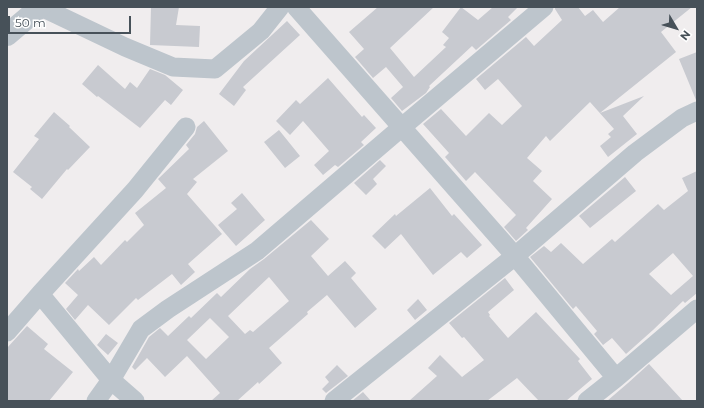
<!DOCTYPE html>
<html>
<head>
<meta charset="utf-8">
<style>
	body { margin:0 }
	#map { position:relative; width:704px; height:408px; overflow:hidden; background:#f0edee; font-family:Montserrat,sans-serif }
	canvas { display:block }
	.frame { position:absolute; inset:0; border:8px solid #475159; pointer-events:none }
	.north { position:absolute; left:656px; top:8px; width:40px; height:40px; -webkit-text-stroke:3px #fff; paint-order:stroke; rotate:128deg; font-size:11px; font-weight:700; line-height:16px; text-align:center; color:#475159 }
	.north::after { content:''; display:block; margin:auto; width:14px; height:18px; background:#475159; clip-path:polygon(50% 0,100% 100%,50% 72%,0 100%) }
	.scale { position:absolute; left:8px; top:16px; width:123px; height:18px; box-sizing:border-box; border:2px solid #475159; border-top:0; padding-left:5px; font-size:12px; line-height:14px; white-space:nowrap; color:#475159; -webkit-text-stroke:3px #fff; paint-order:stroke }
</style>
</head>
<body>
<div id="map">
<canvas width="704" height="408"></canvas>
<div class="frame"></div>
<div class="north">N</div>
<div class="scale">50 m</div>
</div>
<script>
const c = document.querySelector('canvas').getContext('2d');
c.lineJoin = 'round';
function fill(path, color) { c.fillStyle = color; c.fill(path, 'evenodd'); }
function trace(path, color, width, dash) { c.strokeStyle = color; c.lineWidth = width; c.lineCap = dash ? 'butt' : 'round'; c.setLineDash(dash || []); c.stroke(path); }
fill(new Path2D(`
	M 151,7 L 179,7 L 176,25 L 200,26 L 199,47 L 150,45 Z
	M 378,7 L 434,7 L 390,48 L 414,77 L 446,47 L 443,45 L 449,38 L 442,32 L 461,7 L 478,20 L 493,7 L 518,7 L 508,17 L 511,20 L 476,50 L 472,46 L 429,86 L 430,87 L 426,93 L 402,111 L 391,98 L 403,87 L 386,67 L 373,78 L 355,57 L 364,49 L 349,32 Z
	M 555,7 L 578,7 L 585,16 L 593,10 L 603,22 L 620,7 L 692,7 L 661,32 L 676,52 L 600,113 L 644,96 L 623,116 L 637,134 L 608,157 L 600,146 L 611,137 L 608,134 L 614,129 L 590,102 L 550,141 L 546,136 L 527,158 L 542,171 L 533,181 L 552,199 L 526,228 L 528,230 L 516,241 L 504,227 L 516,215 L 475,172 L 466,181 L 445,157 L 449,153 L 423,124 L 441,109 L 466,136 L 489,113 L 502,125 L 522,106 L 498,79 L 485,90 L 476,79 L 526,37 L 534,46 L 562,20 L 555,9 Z
	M 287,21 L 300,35 L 243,87 L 246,90 L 234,106 L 219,94 L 244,61 Z
	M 697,52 L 697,100 L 696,100 L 679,59 Z
	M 98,65 L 125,89 L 130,82 L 137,88 L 150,69 L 165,75 L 183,90 L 171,105 L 165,100 L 140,128 L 98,96 L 97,97 L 82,84 Z
	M 328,78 L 362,117 L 364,115 L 376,128 L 361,142 L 364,145 L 338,167 L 335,165 L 323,175 L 314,165 L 329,151 L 303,121 L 290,135 L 276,121 L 296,100 L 300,104 Z
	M 54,112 L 70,126 L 69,127 L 90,147 L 68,170 L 67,169 L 42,199 L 30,189 L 32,187 L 13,172 L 39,139 L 34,136 Z
	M 204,121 L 228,151 L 193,179 L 197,182 L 187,194 L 222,234 L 188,264 L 195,272 L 181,285 L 172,274 L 138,300 L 136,298 L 109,325 L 88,305 L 75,320 L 66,309 L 78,295 L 65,283 L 78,269 L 79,271 L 94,257 L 101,265 L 125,240 L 127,242 L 144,225 L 135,213 L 166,188 L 158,179 L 189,149 L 186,145 L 195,134 L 197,127 Z
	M 279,130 L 300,156 L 285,168 L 264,142 Z
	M 380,160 L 386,166 L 373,179 L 377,184 L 366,195 L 354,183 Z
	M 697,171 L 697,293 L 685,303 L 683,301 L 653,330 L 626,354 L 612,338 L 603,345 L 594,334 L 597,331 L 576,306 L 573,309 L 530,257 L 544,246 L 551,252 L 561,243 L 583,264 L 612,239 L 615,242 L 658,204 L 664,210 L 688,191 L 682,178 ZM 673,253 L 693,276 L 671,295 L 649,274 Z
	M 625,177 L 636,191 L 590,228 L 579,216 Z
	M 430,188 L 452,216 L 454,214 L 482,245 L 467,258 L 461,252 L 433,275 L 401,234 L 385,249 L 372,236 L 395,214 L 396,216 Z
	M 242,193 L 265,220 L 236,246 L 218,225 L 237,209 L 231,203 Z
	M 311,220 L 329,239 L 311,256 L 328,276 L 345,261 L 356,273 L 351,278 L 377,309 L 355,328 L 327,295 L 307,312 L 308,314 L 269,348 L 282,363 L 259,384 L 258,382 L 237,401 L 211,401 L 220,393 L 187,356 L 165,377 L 147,358 L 135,370 L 132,367 L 149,337 L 160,328 L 168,336 L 189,316 L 191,318 L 217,293 L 221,297 L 250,269 L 264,259 ZM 269,277 L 289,301 L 253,332 L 250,330 L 245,334 L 228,316 ZM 210,318 L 229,337 L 206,359 L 187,340 Z
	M 505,278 L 514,290 L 488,312 L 490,315 L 489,316 L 508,338 L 536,312 L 580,359 L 578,361 L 592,379 L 566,401 L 539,401 L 517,378 L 487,401 L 409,401 L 437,376 L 428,368 L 440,355 L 462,377 L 484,360 L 464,337 L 462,338 L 449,323 Z
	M 418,299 L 427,310 L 415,320 L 407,310 Z
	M 27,326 L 48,344 L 44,349 L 73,372 L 49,401 L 7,401 L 7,348 Z
	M 106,334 L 118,343 L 108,355 L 97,345 Z
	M 649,364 L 683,401 L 607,401 L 628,383 Z
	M 337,365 L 348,376 L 326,393 L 322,389 L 329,382 L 325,377 Z
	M 363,392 L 371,401 L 352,401 Z`), '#c8cad0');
trace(new Path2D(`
	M 41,7 L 125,47 L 173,67 L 215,69 L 261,31 L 280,7
	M 296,7 L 515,256 L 616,378
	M 7,332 L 40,294
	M 96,401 L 111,380 L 141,329 L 168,309 L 257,251 L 402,127 L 544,7
	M 135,401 L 111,380 L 40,294 L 135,190 L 186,127
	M 334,401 L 515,256 L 635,153 L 682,118 L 697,111
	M 587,401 L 616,378 L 697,309`), '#bdc5cc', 19);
trace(new Path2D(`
	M 7,35 L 40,7`), '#bdc5cc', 22);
</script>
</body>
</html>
